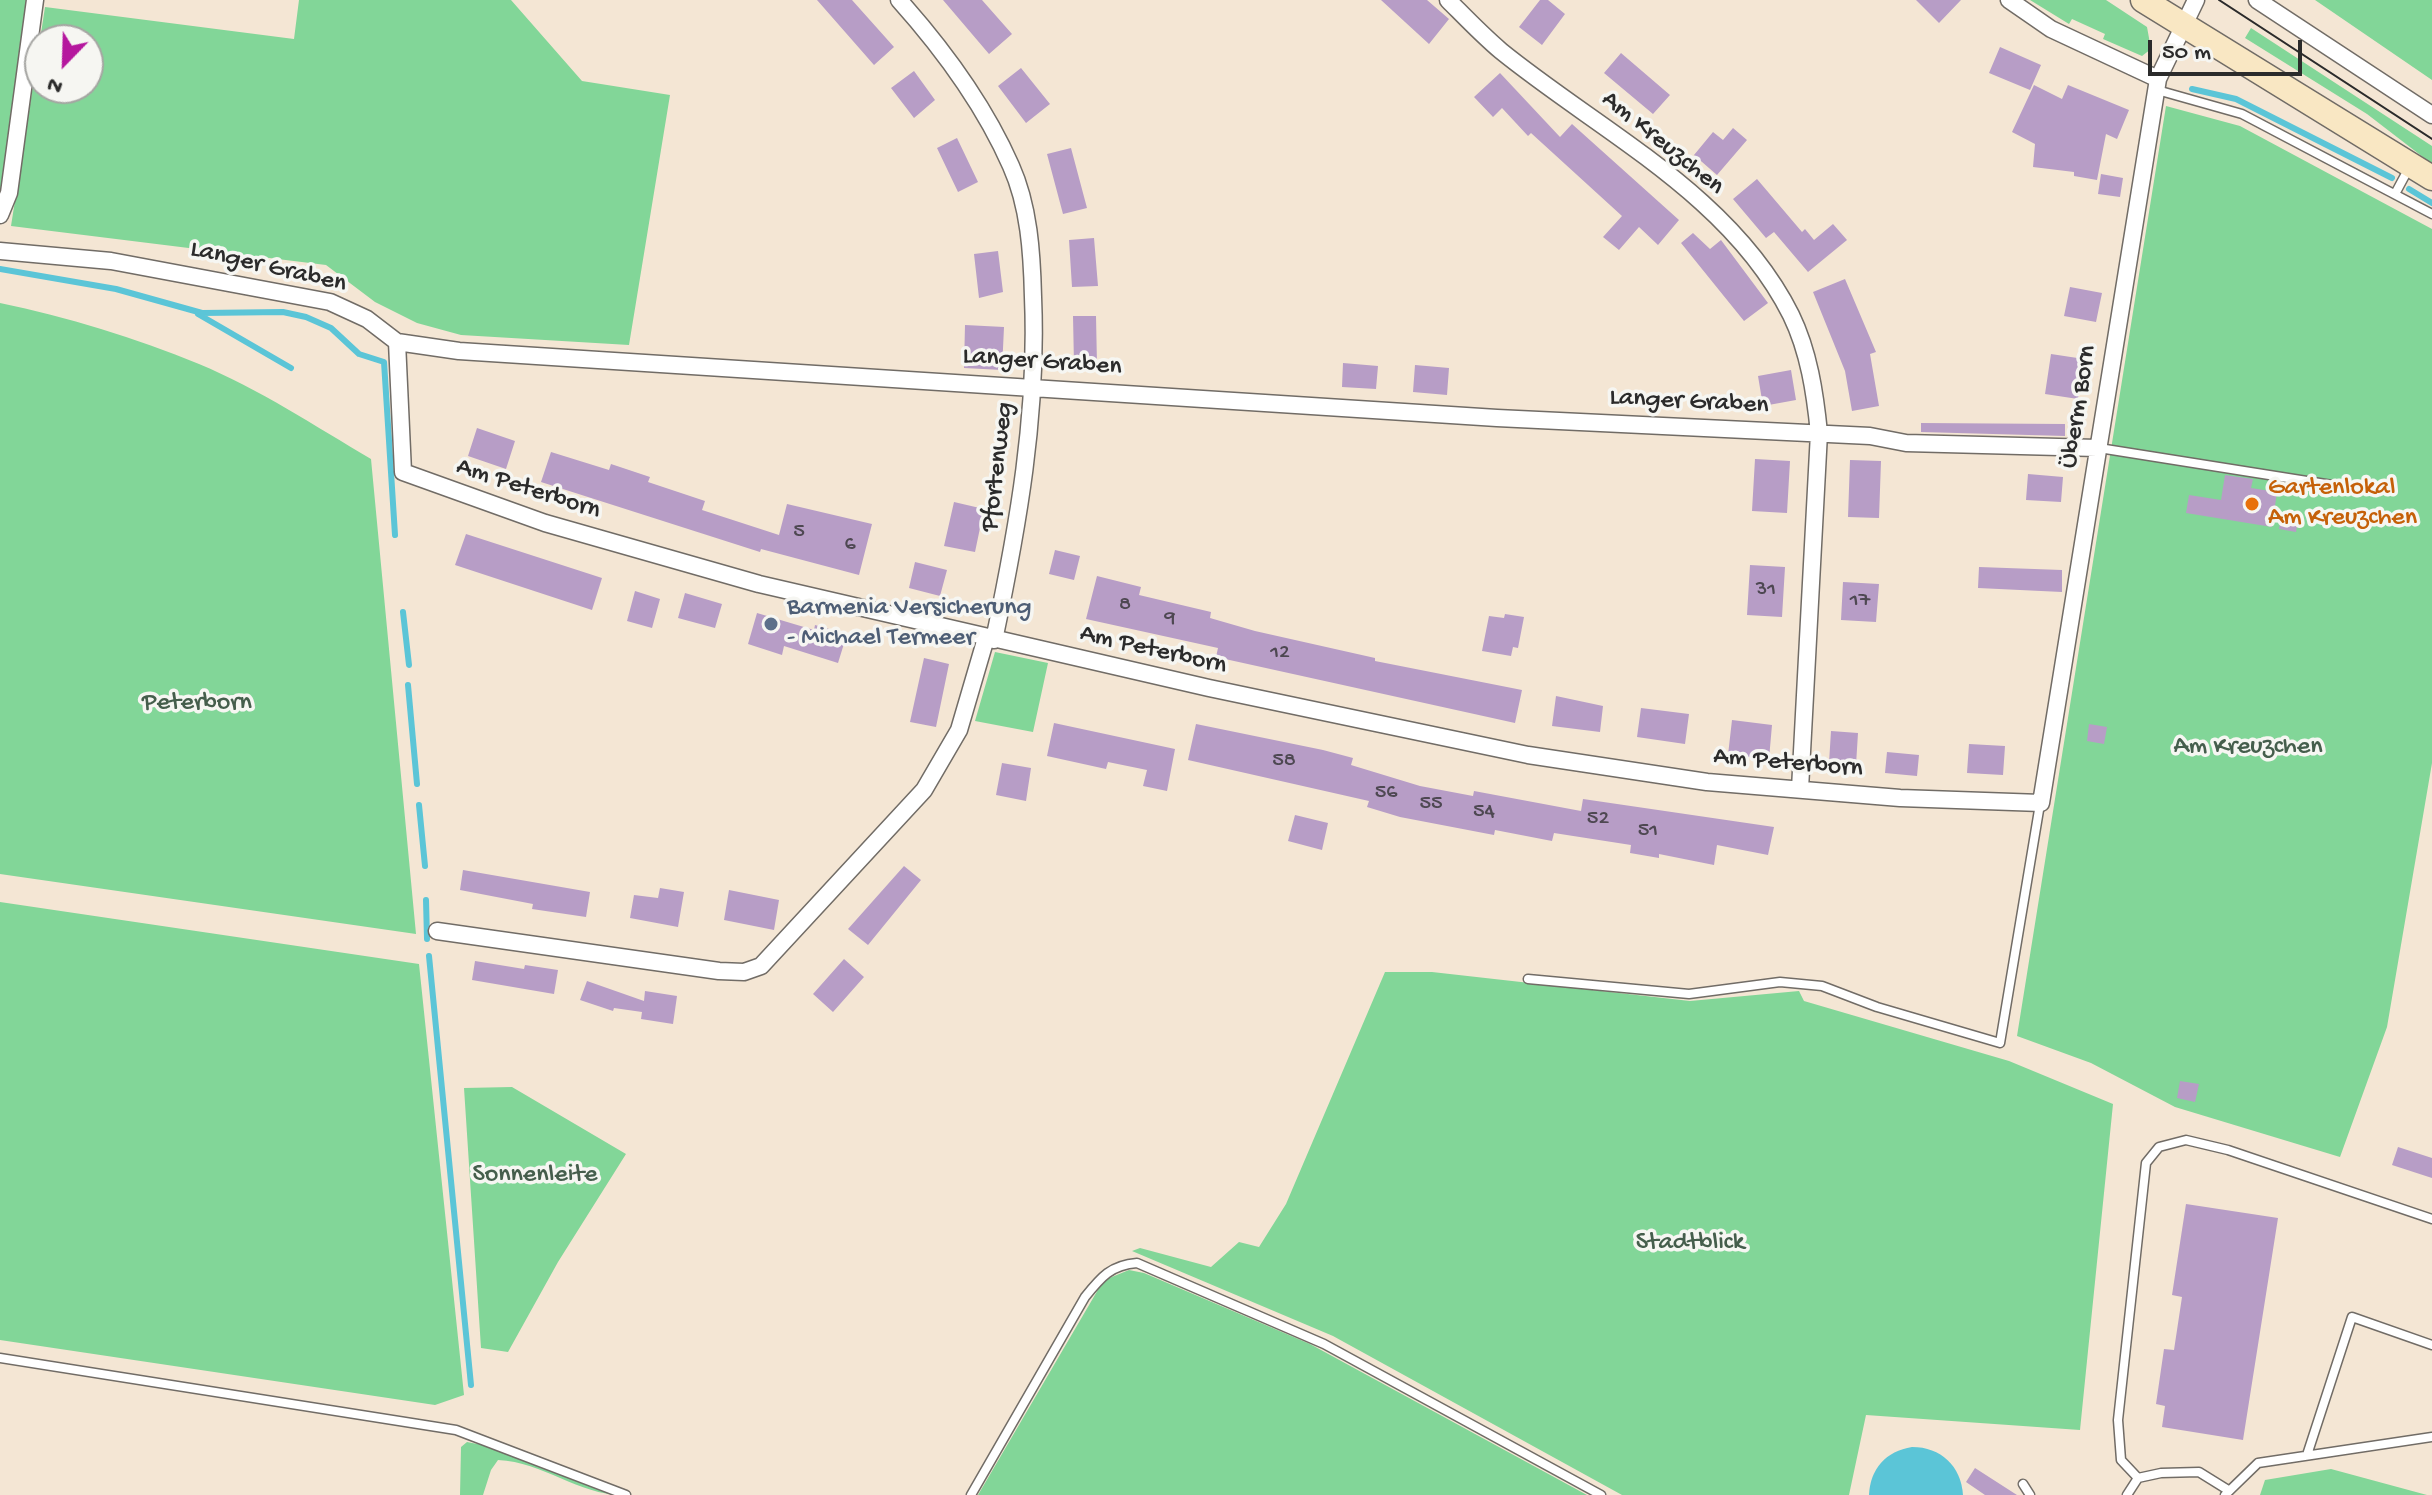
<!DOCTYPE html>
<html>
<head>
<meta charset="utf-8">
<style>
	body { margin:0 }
	#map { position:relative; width:2432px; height:1495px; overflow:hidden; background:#f4e6d4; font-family:"Gochi Hand",sans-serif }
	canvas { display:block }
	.north { position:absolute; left:24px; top:24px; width:80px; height:80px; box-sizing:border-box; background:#f6f6f2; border:2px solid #a5a5a2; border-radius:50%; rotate:203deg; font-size:22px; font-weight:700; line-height:32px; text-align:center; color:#2b2b2b }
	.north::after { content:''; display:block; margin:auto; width:28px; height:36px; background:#b5179e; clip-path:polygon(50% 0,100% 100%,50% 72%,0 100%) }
	.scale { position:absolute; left:2148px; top:40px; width:154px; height:36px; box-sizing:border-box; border:4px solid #2b2b2b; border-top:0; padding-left:10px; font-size:24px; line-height:28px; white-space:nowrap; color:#2b2b2b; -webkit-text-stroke:6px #f6f6f2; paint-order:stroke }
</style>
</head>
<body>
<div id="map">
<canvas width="2432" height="1495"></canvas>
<div class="north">N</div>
<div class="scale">50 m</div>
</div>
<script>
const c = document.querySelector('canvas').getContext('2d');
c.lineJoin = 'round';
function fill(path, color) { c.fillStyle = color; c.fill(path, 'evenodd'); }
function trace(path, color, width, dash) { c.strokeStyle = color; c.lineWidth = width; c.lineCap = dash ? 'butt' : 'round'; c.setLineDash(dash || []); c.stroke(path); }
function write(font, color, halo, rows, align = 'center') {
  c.font = font + ' "Gochi Hand",sans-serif'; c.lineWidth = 7; c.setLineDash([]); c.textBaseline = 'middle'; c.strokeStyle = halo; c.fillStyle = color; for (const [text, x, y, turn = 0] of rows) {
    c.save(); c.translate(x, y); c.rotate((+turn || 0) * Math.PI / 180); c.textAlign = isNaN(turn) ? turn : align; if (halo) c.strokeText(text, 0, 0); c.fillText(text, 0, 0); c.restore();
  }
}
fill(new Path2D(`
	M 0,0 L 26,0 L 0,194 Z
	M 299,0 L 511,0 L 582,81 L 670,95 L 629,345 L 461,335 L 417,323 L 375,302 L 326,265 L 11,226 L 40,41 L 40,88 L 88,88 L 88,40 L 40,40 L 45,7 L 294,39 Z
	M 2030,0 L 2106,0 L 2147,27 L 2151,49 L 2142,56 L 2103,39 L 2105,34 L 2072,19 L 2069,24 Z
	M 2315,0 L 2432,0 L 2432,80 Z
	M 2251,28 L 2432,146 L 2432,164 L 2367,114 L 2245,38 Z
	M 2166,106 L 2240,126 L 2432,229 L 2432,763 L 2387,1027 L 2340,1157 L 2175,1107 L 2091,1063 L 2017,1036 Z
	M 0,303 C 67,317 136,338 199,364 C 259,389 315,426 371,459 L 416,934 L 0,874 Z
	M 995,652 L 1048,663 L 1033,732 L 975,721 Z
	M 0,902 L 419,964 L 464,1395 L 435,1405 L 0,1340 Z
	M 1385,972 L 1432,972 L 1690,1001 L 1799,991 L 1804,1001 L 2009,1061 L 2113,1104 L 2080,1430 L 1866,1415 L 1849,1495 L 1622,1495 L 1333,1336 L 1132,1251 L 1140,1248 L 1211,1267 L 1239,1242 L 1259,1247 L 1286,1204 Z
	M 512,1087 L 626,1154 L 558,1262 L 508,1352 L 481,1348 L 464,1088 Z
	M 1129,1270 L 1144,1273 L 1310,1344 L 1587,1495 L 978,1495 L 1099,1288 L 1107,1279 Z
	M 467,1442 L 493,1447 L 622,1495 C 579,1495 543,1462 498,1460 L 491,1470 L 483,1495 L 460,1495 L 461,1447 Z
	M 2331,1469 L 2427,1495 L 2260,1495 L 2265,1480 Z`), '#82d698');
fill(new Path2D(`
	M 1912,1447 C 1941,1447 1961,1466 1963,1495 L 1869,1495 C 1870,1469 1886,1451 1912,1447 Z`), '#5bc5d7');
trace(new Path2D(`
	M 2192,89 L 2236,99 L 2392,178
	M 2409,189 L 2432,203
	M 0,269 L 116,289 L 202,313 L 283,312 L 306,317 L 331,328 L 359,354 L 384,362 L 395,535
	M 198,314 L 291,368
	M 403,612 L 409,665
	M 408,685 L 417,784
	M 419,805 L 425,866
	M 426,900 L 427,939
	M 429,956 L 471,1385`), '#5bc5d7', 6);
fill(new Path2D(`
	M 817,0 L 852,0 L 894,47 L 874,65 Z
	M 943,0 L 982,0 L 1012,34 L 989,54 Z
	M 1381,0 L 1427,0 L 1449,19 L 1429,44 Z
	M 1540,0 L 1548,0 L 1565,14 L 1542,45 L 1519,27 Z
	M 1916,0 L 1961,0 L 1939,23 Z
	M 2000,47 L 2041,65 L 2030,90 L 1989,73 Z
	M 1621,53 L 1670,95 L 1653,114 L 1604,73 Z
	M 1021,68 L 1050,104 L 1026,123 L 998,86 Z
	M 914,71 L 935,100 L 914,118 L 891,88 Z
	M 1500,73 L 1560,137 L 1572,124 L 1679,220 L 1658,245 L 1639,227 L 1619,250 L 1603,237 L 1622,216 L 1531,133 L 1528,136 L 1502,108 L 1493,117 L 1474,97 Z
	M 2034,85 L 2062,99 L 2068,85 L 2129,110 L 2117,139 L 2106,134 L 2097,180 L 2074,176 L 2074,172 L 2033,167 L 2035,144 L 2012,132 Z
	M 1733,128 L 1747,140 L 1717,175 L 1694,155 L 1713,132 L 1723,140 Z
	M 957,138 L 978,182 L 958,192 L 937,148 Z
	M 1071,148 L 1087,208 L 1063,214 L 1047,154 Z
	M 2101,174 L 2123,178 L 2120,197 L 2098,194 Z
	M 1757,179 L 1802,232 L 1805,229 L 1814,240 L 1833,224 L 1847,240 L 1808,272 L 1774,232 L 1766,238 L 1733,199 Z
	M 1693,233 L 1710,249 L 1721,240 L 1768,303 L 1744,321 L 1681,243 Z
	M 1094,238 L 1098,286 L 1072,287 L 1069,240 Z
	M 998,251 L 1003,292 L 979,298 L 974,254 Z
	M 1845,279 L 1876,352 L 1870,354 L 1879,406 L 1852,411 L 1845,371 L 1813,292 Z
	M 2070,287 L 2102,293 L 2096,322 L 2064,316 Z
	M 1073,316 L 1096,316 L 1097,365 L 1074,365 Z
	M 965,325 L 1004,327 L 1002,370 L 964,368 Z
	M 2051,354 L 2084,359 L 2078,399 L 2045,394 Z
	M 1343,363 L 1378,366 L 1376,389 L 1342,387 Z
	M 1415,365 L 1449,368 L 1447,395 L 1413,392 Z
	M 1791,370 L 1796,400 L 1763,406 L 1758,376 Z
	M 1921,423 L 2065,424 L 2065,436 L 1921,432 Z
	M 477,428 L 515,441 L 506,469 L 468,456 Z
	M 551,452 L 609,470 L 611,464 L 650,477 L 648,482 L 705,501 L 702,510 L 779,535 L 787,504 L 872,524 L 859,575 L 761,549 L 760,552 L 541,482 Z
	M 1755,459 L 1790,461 L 1787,513 L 1752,511 Z
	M 1850,460 L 1881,461 L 1879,518 L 1848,517 Z
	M 2028,474 L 2063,477 L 2061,502 L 2026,500 Z
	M 2225,475 L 2253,479 L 2251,488 L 2277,492 L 2272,527 L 2186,513 L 2189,495 L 2221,500 Z
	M 954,502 L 984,509 L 975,552 L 944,546 Z
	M 2282,513 L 2299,516 L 2296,532 L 2279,529 Z
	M 466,534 L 602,578 L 592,610 L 455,565 Z
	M 1055,550 L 1080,556 L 1074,580 L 1049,574 Z
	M 915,562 L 947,570 L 940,596 L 909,588 Z
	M 1750,565 L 1785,567 L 1782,617 L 1747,615 Z
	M 1979,567 L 2062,570 L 2062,592 L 1978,588 Z
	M 1097,576 L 1141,587 L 1139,595 L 1211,612 L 1210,618 L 1255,631 L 1375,658 L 1375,661 L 1522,690 L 1515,723 L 1216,657 L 1218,648 L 1086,619 Z
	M 1843,582 L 1879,584 L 1876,622 L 1841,620 Z
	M 635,591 L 660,599 L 652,628 L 627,621 Z
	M 685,593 L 722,604 L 715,628 L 678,618 Z
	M 757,613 L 814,630 L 815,625 L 847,634 L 838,663 L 784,646 L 782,655 L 748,644 Z
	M 1505,614 L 1524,617 L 1518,648 L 1513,647 L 1511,656 L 1482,651 L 1489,616 L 1504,618 Z
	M 924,658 L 949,664 L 936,727 L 910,722 Z
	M 1556,696 L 1603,706 L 1600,732 L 1552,726 Z
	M 1641,708 L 1689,714 L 1685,744 L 1637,737 Z
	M 1732,720 L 1772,725 L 1769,759 L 1728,755 Z
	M 1054,723 L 1175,749 L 1167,791 L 1143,786 L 1147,770 L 1108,762 L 1106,769 L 1047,756 Z
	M 1196,724 L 1323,750 L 1353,758 L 1351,765 L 1420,786 L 1473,796 L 1474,791 L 1581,811 L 1583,799 L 1774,827 L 1768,855 L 1717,845 L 1714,865 L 1659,854 L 1659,858 L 1630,853 L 1631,845 L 1554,833 L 1552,841 L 1495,830 L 1494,835 L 1400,817 L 1367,807 L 1369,801 L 1188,760 Z
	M 2089,724 L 2107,727 L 2104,744 L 2087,741 Z
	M 1831,731 L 1858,733 L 1856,765 L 1829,763 Z
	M 1969,744 L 2005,746 L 2003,775 L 1967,773 Z
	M 1887,752 L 1919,755 L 1917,776 L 1885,773 Z
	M 1002,763 L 1031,768 L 1026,801 L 996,795 Z
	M 1295,815 L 1328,823 L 1322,850 L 1288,841 Z
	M 904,866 L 921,880 L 868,945 L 848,929 Z
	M 463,870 L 590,892 L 586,917 L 532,909 L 533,904 L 460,890 Z
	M 660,888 L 684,892 L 678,927 L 630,918 L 634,895 L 658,898 Z
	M 729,890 L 779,900 L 774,930 L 724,920 Z
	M 844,959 L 864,977 L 833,1012 L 813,994 Z
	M 475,961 L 524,969 L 525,965 L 558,970 L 554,994 L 472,980 Z
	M 587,981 L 644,1001 L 645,991 L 677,996 L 673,1024 L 641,1019 L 642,1012 L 614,1008 L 613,1011 L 580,1000 Z
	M 2180,1081 L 2199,1084 L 2195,1102 L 2177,1098 Z
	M 2398,1147 L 2432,1158 L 2432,1178 L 2392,1165 Z
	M 2186,1204 L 2278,1218 L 2243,1440 L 2162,1427 L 2165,1406 L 2156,1404 L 2164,1349 L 2174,1350 L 2182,1297 L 2172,1295 Z
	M 1975,1468 L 2017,1495 L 1985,1495 L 1966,1482 Z`), '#b79dc6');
const lane = new Path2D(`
	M 2157,90 L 2242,114 L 2432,214
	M 2395,194 L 2410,166
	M 2099,448 L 2351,488
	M 1528,979 L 1689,994 L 1780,982 L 1822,986 L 1877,1007 L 2000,1043 L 2040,804
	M 0,1358 L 456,1430 L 626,1495
	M 2307,1455 L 2352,1317 L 2432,1345
	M 2138,1478 L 2121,1460 L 2118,1420 L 2146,1163 L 2159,1147 L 2186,1140 L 2228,1150 L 2432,1219
	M 2023,1484 L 2030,1495
	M 971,1495 L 1085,1297 C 1101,1277 1111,1265 1137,1263 L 1324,1344 L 1601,1495
	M 2127,1495 L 2138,1478 L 2161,1473 L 2199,1472 L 2228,1490
	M 2225,1495 L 2258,1463 L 2432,1437`);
const street = new Path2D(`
	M 899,0 C 942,48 985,107 1011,166 C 1029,206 1032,253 1033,297 C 1038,414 1018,526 994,640
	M 1448,0 C 1465,17 1482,35 1501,51 C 1601,132 1731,195 1791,315 C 1809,352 1815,393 1819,433 L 1800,789
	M 2009,0 L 2051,29 L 2158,79
	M 2257,0 L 2432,115
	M 0,215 L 9,193 L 35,0
	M 0,251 L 111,261 L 330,302 L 367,319 L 397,342 L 459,351 L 1497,418 L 1870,436 L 1906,443 L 2097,448
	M 397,342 L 403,472 L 545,523 L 759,584 L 1209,688 L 1528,755 L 1707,782 L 1900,798 L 2041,803 L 2158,79 L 2196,0
	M 437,931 L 719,971 L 744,972 L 761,966 L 924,790 L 959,730 L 986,638`);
const secondary = new Path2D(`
	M 2143,0 L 2432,178`);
trace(lane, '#716c66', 11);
trace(street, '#716c66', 19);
trace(secondary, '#716c66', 27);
trace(lane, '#fff', 8);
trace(street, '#fff', 16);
trace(secondary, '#f9e7c3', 24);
trace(new Path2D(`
	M 2219,0 L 2432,139`), '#2b2b2b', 2);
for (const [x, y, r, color] of [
	[2252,504,8,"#e8710a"],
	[771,624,8,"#5c6f8a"]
]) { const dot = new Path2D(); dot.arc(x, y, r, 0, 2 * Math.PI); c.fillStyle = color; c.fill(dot); trace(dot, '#f6f6f2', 3); }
write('22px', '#4e4852', null, [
	["5",799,533],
	["6",850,546],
	["31",1766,591],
	["17",1860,602],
	["8",1125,606],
	["9",1170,620],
	["12",1280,654],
	["58",1284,762],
	["56",1386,794],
	["55",1431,805],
	["54",1484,813],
	["52",1598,820],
	["51",1648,832]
]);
write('26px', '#2b2b2b', '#f6f6f2', [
	["Am Kreuzchen",1662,144,39],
	["Langer Graben",268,268,13],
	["Langer Graben",1042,363,4],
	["Langer Graben",1689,403,3],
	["Überm Born",2080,407,-81],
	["Pfortenweg",999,467,-83],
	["Am Peterborn",528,490,18],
	["Am Peterborn",1153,651,13],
	["Am Peterborn",1788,764,5]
]);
write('26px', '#c56008', '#f6f6f2', [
	["Gartenlokal",2268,489],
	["Am Kreuzchen",2268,519]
], 'left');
write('26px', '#4e5e75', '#f6f6f2', [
	["Barmenia Versicherung",787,609],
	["- Michael Termeer",787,639]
], 'left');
write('26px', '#455e4c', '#f6f6f2', [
	["Peterborn",197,704],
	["Am Kreuzchen",2248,748],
	["Sonnenleite",535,1176],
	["Stadtblick",1690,1244]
]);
</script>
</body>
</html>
